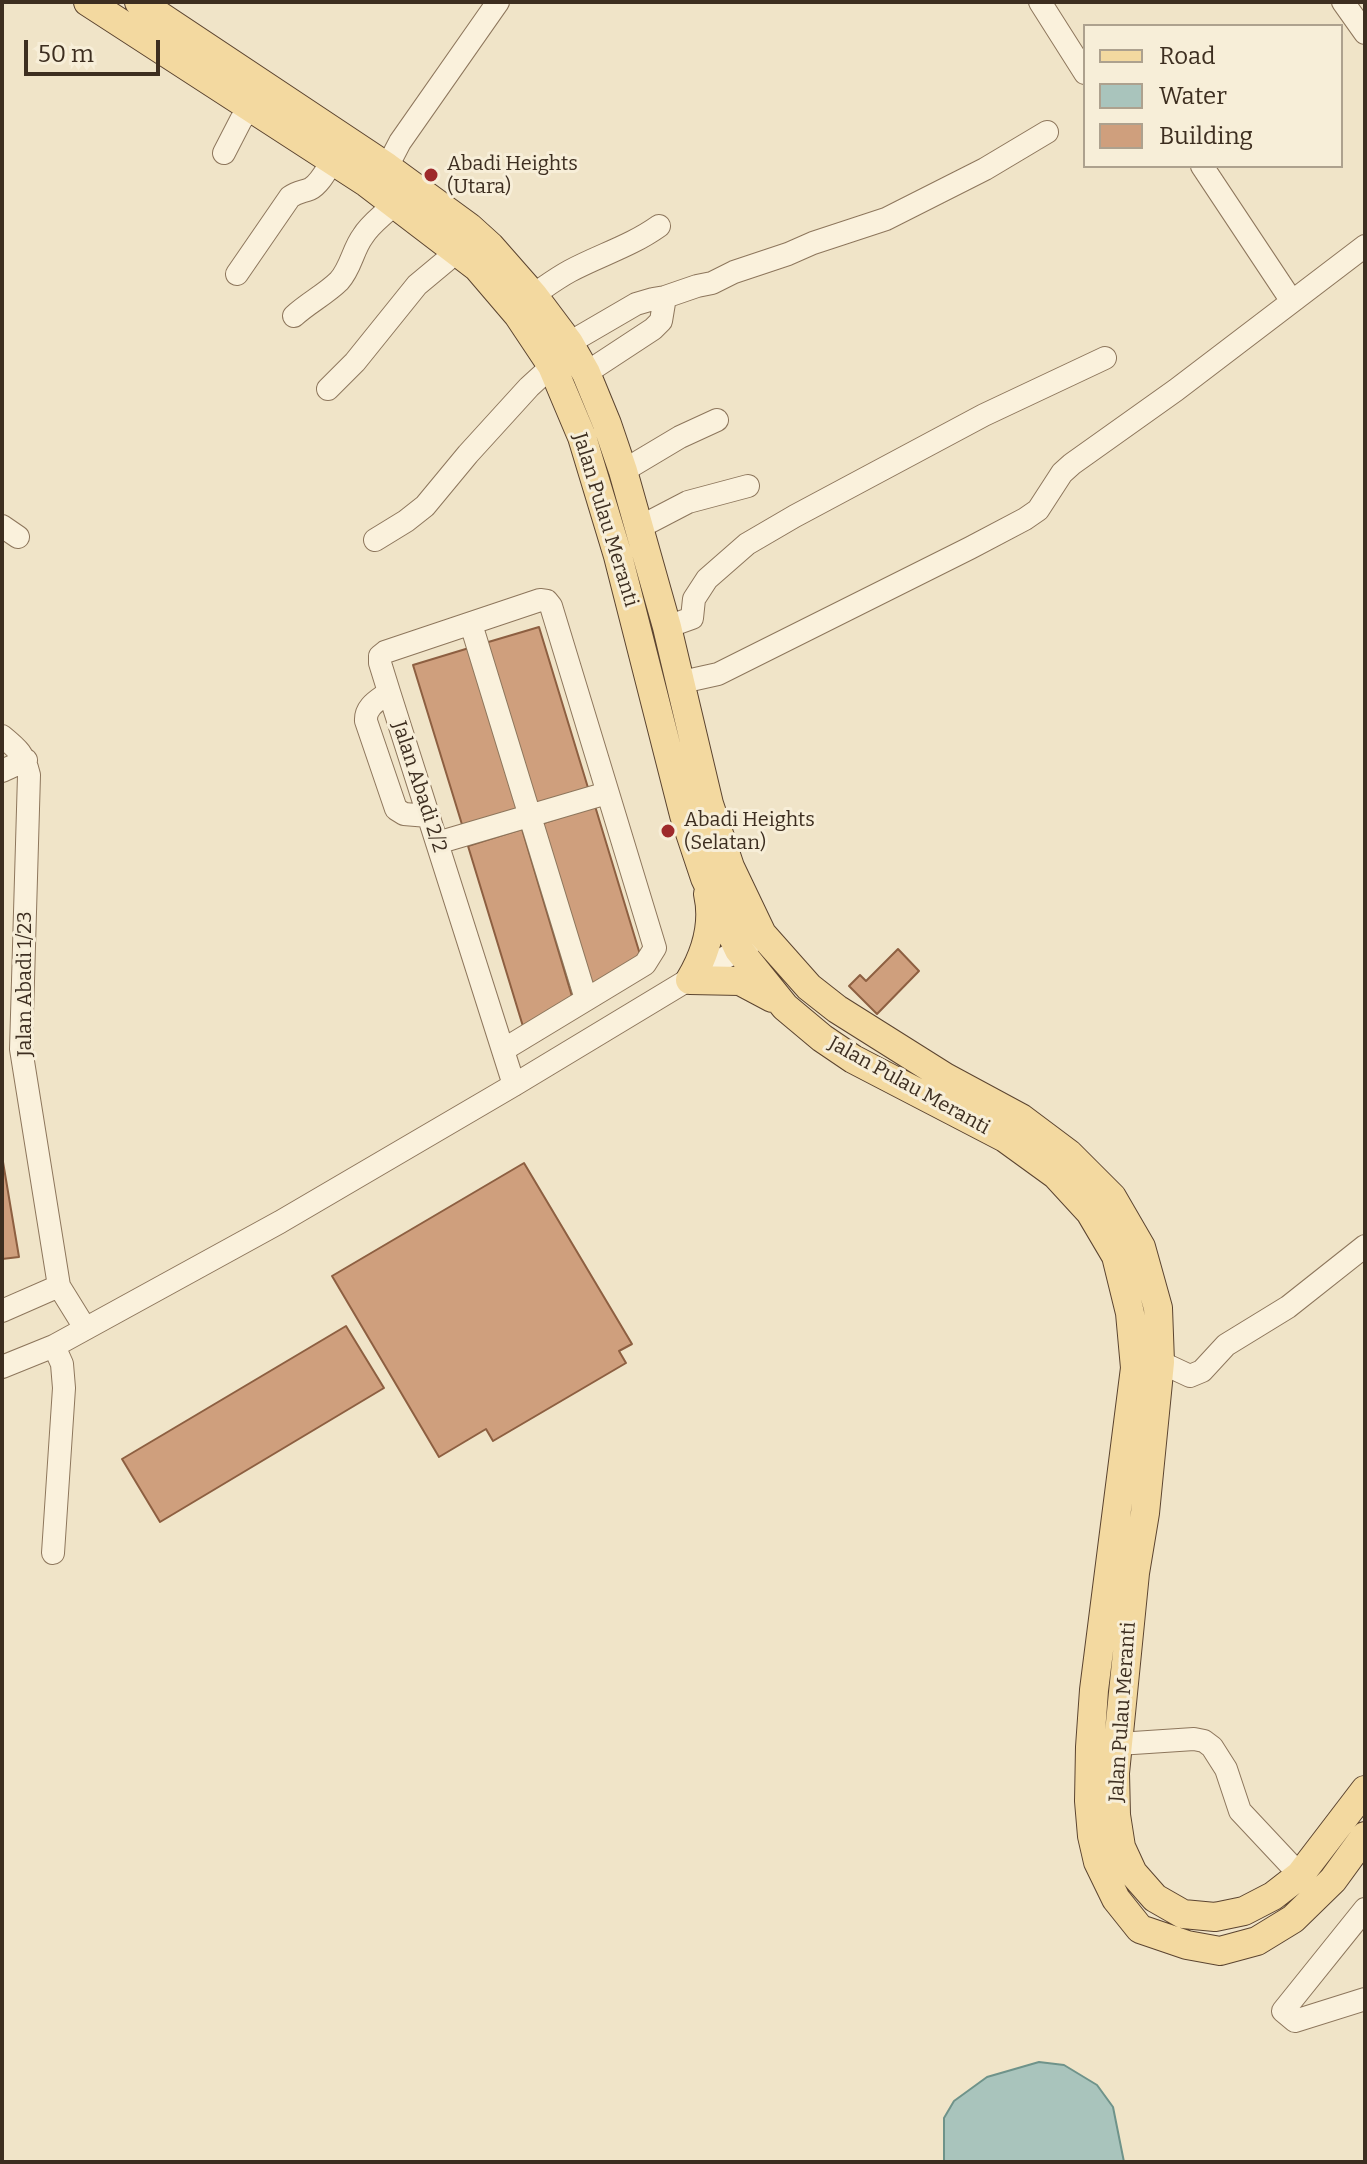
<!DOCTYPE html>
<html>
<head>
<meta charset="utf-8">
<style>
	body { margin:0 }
	#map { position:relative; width:1367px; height:2164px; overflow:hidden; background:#f0e4c8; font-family:Bitter,serif }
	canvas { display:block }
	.frame { position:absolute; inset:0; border:4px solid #3d2e20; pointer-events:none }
	.legend { position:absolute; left:1083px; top:24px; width:260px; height:144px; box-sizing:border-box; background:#f7eed8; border:2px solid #ada18e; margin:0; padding:10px 14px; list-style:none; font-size:24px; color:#3d2e20 }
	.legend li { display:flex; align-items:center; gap:16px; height:40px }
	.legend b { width:40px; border:2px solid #ada18e }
	.scale { position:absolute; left:24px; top:40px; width:136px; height:36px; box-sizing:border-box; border:4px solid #3d2e20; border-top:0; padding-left:10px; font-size:24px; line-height:28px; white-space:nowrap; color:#3d2e20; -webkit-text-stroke:6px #f7eed8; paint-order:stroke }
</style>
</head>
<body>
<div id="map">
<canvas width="1367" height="2164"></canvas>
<div class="frame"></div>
<ul class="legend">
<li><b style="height:10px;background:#f3d9a0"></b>Road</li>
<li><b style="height:22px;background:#a9c4bc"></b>Water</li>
<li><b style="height:22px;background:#cf9f7d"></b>Building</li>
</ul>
<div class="scale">50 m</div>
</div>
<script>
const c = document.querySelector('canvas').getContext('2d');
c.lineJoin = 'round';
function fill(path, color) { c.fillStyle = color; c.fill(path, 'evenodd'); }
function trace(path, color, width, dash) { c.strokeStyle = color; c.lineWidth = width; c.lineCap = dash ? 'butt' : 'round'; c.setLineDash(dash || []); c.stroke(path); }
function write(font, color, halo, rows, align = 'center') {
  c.font = font + ' Bitter,serif'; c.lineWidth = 6; c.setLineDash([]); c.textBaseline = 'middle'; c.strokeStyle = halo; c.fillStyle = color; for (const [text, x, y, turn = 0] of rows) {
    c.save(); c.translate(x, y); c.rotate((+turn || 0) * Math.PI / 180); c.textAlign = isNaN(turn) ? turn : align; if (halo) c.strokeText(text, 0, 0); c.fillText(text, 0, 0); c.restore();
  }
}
const water = new Path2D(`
	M 1039,2062 L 1064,2065 L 1097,2085 L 1113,2107 L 1124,2162 L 944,2162 L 944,2118 L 954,2101 L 987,2077 Z`);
fill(water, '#a9c4bc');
trace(water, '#6f938a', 2);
const building = new Path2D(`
	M 539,627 L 589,791 L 535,807 L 485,643 Z
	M 469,648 L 519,814 L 464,831 L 413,665 Z
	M 595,806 L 642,961 L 592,992 L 541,824 Z
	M 522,829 L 574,1003 L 525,1033 L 468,846 Z
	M 898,949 L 919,971 L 877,1014 L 849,986 L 860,975 L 866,981 Z
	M 2,1156 L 19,1257 L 2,1259 Z
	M 524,1163 L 632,1344 L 619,1351 L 626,1363 L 493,1441 L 486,1429 L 439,1457 L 332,1276 Z
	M 346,1326 L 384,1388 L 160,1522 L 122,1459 Z`);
fill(building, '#cf9f7d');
trace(building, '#8d5f41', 2);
const minor = new Path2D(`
	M 1040,2 L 1085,73
	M 1343,2 L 1365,33
	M 224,153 L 241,120 L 251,107
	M 1202,166 L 1291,300
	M 387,167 L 400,142 L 498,2
	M 237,274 L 290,197 C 297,192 302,192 310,189 C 320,184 327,169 333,160
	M 533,295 C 545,287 557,278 570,271 C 600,255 631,246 659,226
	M 294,316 C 308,303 326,294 339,281 C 351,268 353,249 363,236 C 371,223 384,215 394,204
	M 569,343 L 636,304 L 653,299 L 665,297 L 697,286 L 712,283 L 734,272 L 788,254 L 813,243 L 886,219 L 985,169 L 1047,132
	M 586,373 L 653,329 L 661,321 L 665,297
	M 328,389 L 355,362 L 417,285 L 447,260 L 455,250
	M 623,471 L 680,437 L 717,420
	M 2,526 L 18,537
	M 640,527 L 688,502 L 748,486
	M 375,540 L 406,521 L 425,506 L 468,454 L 529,387 L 552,366
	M 471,624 L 586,999
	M 667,627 L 692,618 L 694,599 L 707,579 L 747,544 L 795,516 L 984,415 L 1105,358
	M 682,682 L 718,674 L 970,548 L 1025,519 L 1038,510 L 1062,473 L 1072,464 L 1176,390 L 1365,246
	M 389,692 C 379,700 365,706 366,721 L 396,809 L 404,814 L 428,816
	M 2,736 C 18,749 24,754 29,775 L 21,1049 L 59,1286 L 85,1328
	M 2,771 L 26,760
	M 437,843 L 607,793
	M 503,1050 L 645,964 L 655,948 L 551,606 L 547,601 L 540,600 L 385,652 L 380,656 L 380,663 L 389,692 L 514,1085
	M 2,1311 L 59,1286
	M 1160,1362 L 1190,1376 L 1202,1371 L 1226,1345 L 1288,1307 L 1365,1246
	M 2,1367 L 54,1346 L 280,1222 L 514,1085 L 751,942
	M 53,1553 L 64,1388 L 62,1364 L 54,1346
	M 1118,1744 L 1194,1739 L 1204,1741 L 1212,1747 L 1226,1769 L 1240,1811 L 1300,1875
	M 1365,1909 L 1283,2011 L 1295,2021 L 1365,1999`);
const major = new Path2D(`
	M 88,2 L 367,183 L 477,267 L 518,315 L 552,366 L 582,437 L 618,556 L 684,815 L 705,878 L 739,950 L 785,1007 L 822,1038 L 853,1059 L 1005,1138 L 1056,1175 L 1090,1212 L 1116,1256 L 1130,1313 L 1135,1368 L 1094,1690 L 1090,1747 L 1089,1801 L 1092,1836 L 1098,1862 L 1116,1899 L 1140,1929 L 1187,1945 L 1220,1951 L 1257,1941 L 1293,1919 L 1333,1880 L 1365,1836
	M 139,2 L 387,167 L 469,227 L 490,246 L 533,295 L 569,343 L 586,373 L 607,424 L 623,471 L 667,627 L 709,804 L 730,867 L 762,934 L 809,987 L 837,1009 L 945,1077 L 1021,1118 L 1069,1154 L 1112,1197 L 1141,1247 L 1158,1308 L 1160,1362 L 1145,1513 L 1135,1573 L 1115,1773 L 1116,1815 L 1121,1847 L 1133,1873 L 1155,1898 L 1183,1914 L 1215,1917 L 1244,1911 L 1273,1896 L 1300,1875 L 1365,1790
	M 690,980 C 706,953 715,925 708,894
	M 690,980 L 740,981 L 772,998`);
trace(minor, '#8d765c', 24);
trace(major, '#5b4430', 30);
trace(minor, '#faf1dc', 22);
trace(major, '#f3d9a0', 28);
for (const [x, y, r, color] of [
	[431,175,8,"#9e2a2b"],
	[668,831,8,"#9e2a2b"]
]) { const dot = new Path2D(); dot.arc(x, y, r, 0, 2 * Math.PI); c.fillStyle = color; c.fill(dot); trace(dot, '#f7eed8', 3); }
write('20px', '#3d2e20', '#f7eed8', [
	["Abadi Heights",447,164],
	["(Utara)",447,187],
	["Abadi Heights",684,820],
	["(Selatan)",684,843]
], 'left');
write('20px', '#3d2e20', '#f7eed8', [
	["Jalan Pulau Meranti",605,520,73],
	["Jalan Abadi 2/2",419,787,72],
	["Jalan Abadi 1/23",25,984,-90],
	["Jalan Pulau Meranti",909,1086,29],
	["Jalan Pulau Meranti",1123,1712,-86]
]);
</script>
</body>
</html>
